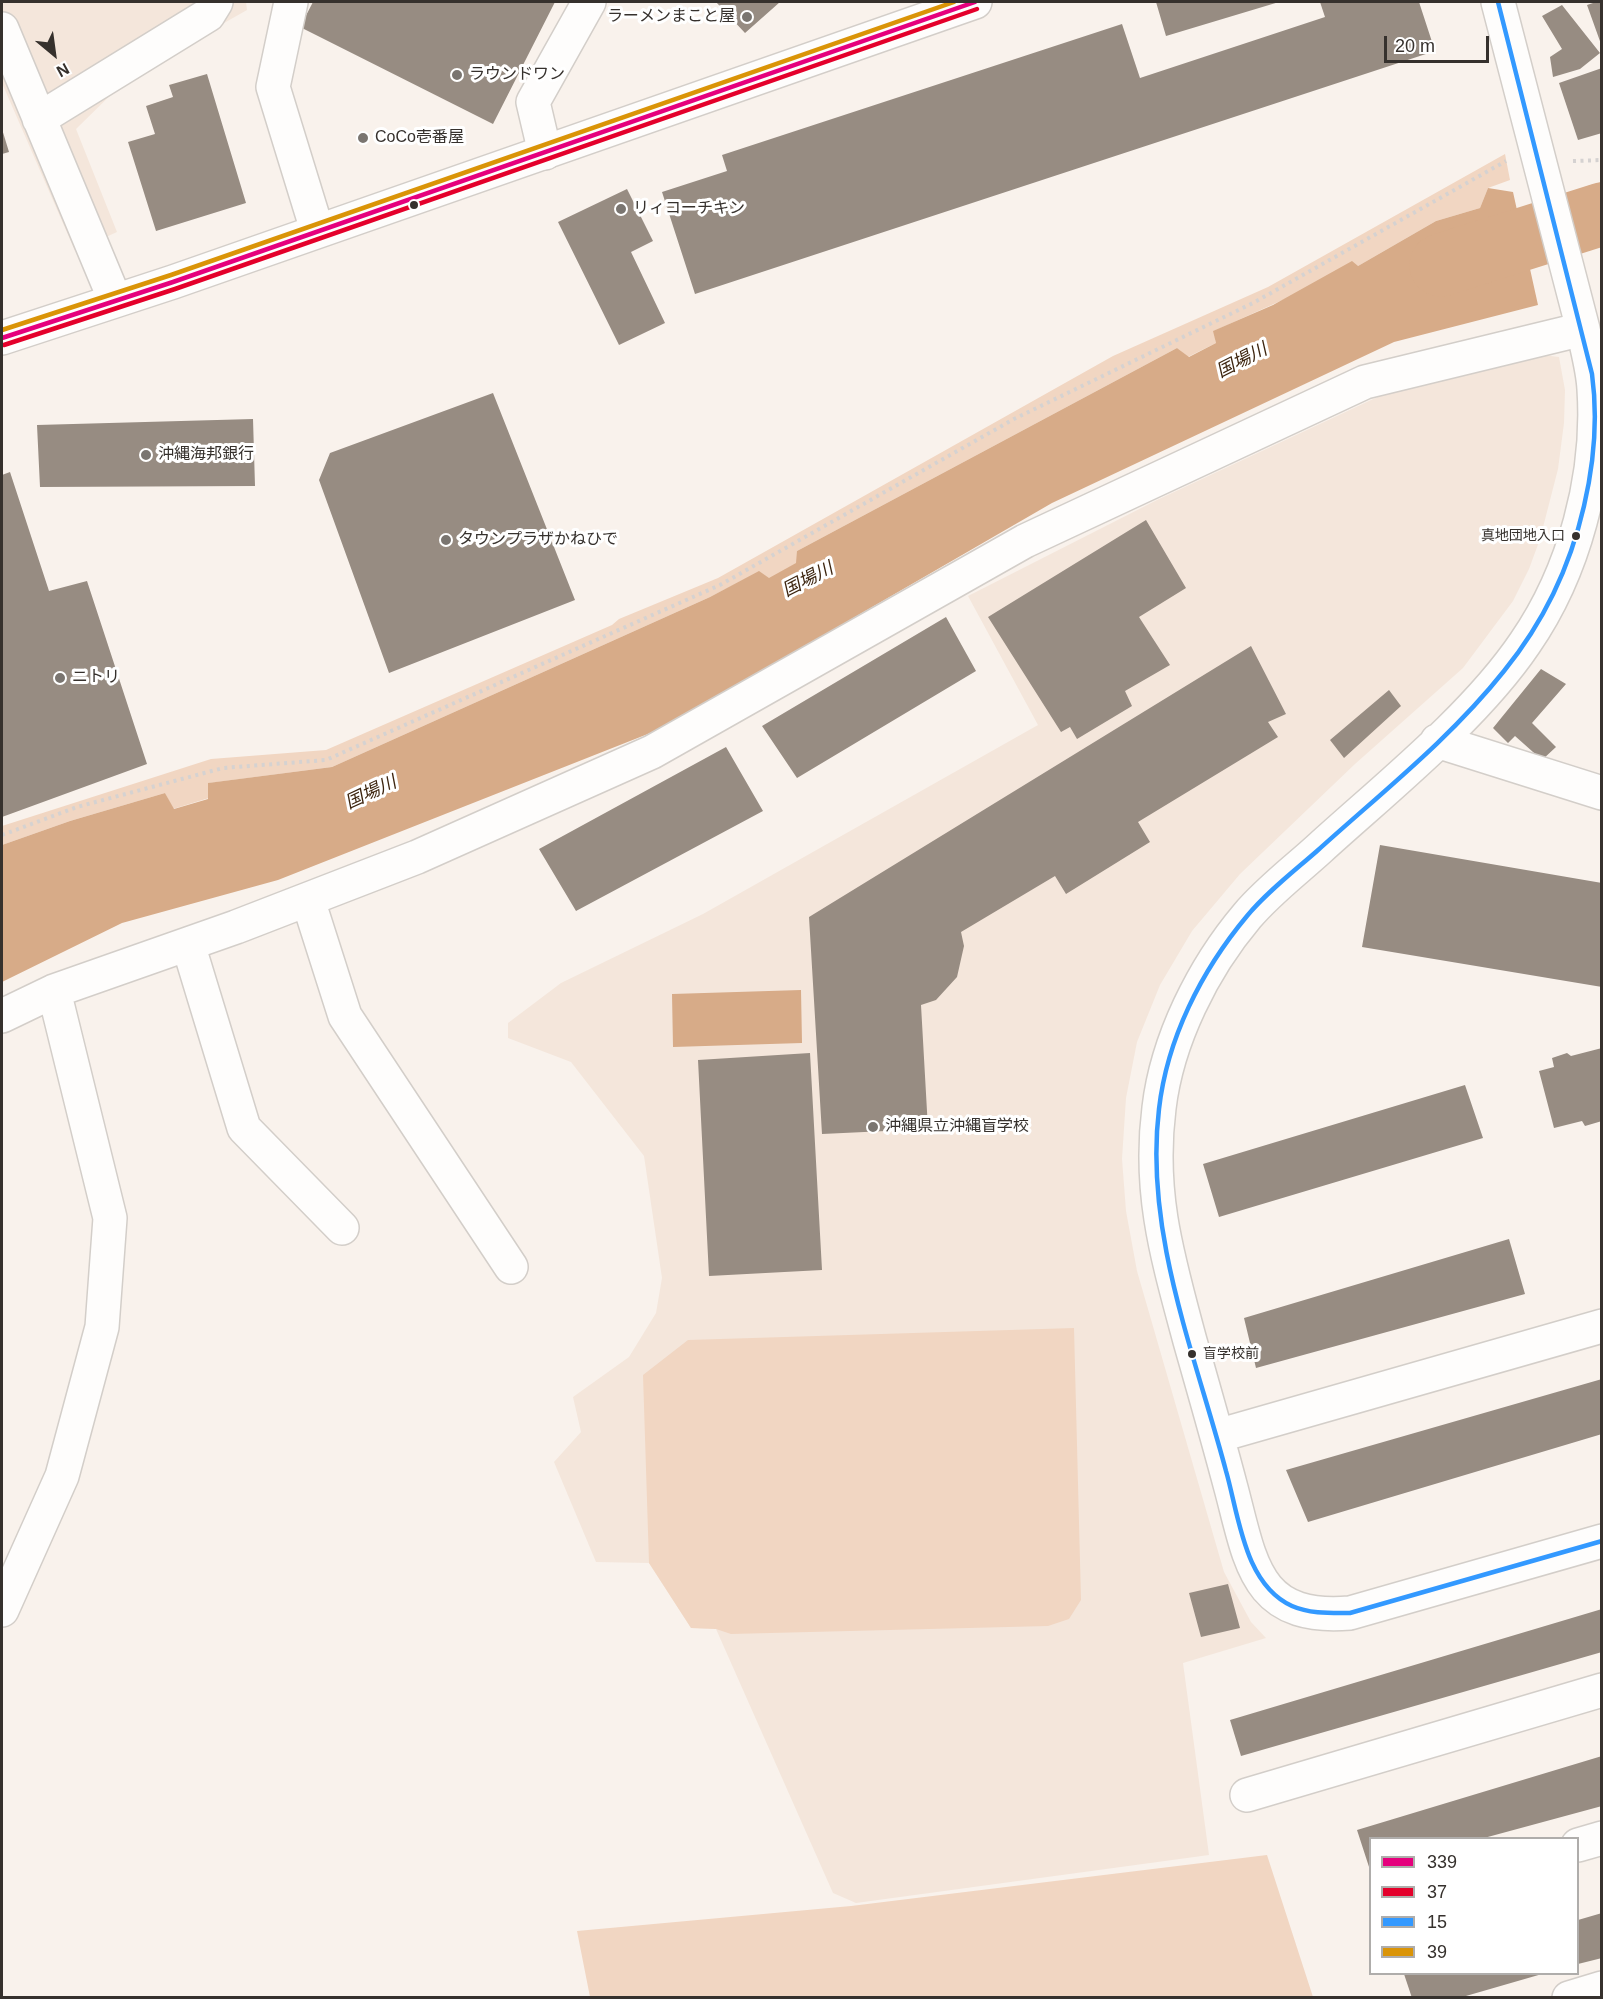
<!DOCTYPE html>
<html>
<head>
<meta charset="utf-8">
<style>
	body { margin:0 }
	#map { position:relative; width:1603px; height:1999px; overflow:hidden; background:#f9f2ec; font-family:Arial,sans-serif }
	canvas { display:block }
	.frame { position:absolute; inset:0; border:3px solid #36312d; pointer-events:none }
	.legend { position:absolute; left:1369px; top:1837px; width:210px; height:138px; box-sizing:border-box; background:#fff; border:2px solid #afadab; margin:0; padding:8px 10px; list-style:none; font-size:18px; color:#36312d }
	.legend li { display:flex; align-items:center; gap:12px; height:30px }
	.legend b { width:30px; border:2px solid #afadab }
	.north { position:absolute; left:24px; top:24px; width:60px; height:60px; -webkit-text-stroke:4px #fff; paint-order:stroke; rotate:151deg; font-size:16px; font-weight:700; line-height:24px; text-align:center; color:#36312d }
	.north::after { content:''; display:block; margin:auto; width:21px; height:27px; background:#36312d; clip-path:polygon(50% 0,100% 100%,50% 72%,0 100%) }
	.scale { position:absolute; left:1384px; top:36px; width:105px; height:27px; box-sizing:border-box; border:3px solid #36312d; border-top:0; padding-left:8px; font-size:18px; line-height:21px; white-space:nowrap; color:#36312d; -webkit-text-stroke:4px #fff; paint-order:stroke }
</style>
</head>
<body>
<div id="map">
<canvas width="1603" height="1999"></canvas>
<div class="frame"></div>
<ul class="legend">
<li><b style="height:8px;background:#e5007d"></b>339</li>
<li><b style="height:8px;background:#e4002b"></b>37</li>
<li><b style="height:8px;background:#39f"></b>15</li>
<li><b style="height:8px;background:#da9407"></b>39</li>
</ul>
<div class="north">N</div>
<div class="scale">20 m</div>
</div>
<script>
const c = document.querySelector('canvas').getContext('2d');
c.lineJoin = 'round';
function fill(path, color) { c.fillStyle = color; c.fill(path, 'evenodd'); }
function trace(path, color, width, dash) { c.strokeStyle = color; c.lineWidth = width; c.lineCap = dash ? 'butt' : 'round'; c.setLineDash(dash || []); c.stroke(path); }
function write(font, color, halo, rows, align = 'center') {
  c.font = font + ' Arial,"Noto Sans JP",sans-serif'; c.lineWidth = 6; c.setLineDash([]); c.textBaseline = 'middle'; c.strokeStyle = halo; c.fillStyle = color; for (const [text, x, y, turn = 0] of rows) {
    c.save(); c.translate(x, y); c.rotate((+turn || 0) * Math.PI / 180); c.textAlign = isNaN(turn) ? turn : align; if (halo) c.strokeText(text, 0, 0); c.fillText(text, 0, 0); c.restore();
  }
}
fill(new Path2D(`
	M 2,2 L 246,2 L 247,10 L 129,77 L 76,129 L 117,232 L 75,251 L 2,83 Z
	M 1535,354 L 1559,357 L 1565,390 L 1564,423 L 1558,469 L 1540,539 L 1529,569 L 1513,601 L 1463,668 L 1355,764 L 1240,874 L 1192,931 L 1160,985 L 1137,1042 L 1126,1098 L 1122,1159 L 1126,1211 L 1137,1271 L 1224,1572 L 1251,1622 L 1266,1638 L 1183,1663 L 1209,1855 L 856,1903 L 833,1893 L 716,1629 L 691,1628 L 649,1563 L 596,1562 L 554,1462 L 581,1432 L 573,1397 L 629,1357 L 656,1313 L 662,1278 L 644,1156 L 571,1062 L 508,1038 L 508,1023 L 561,983 L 703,914 L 1038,725 L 968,596 L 1157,500 L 1399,387 Z`), '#f4e6db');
fill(new Path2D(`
	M 1505,154 L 1510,180 L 1488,188 L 1480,208 L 1436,221 L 1358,266 L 1214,331 L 1216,343 L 1188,357 L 1177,348 L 797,551 L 797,563 L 769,579 L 759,572 L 710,597 L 332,767 L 209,783 L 209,798 L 173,809 L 165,793 L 70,821 L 2,845 L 2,826 L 211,759 L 326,750 L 612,625 L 619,619 L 718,578 L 1113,356 L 1268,287 Z
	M 1074,1328 L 1081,1600 L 1069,1619 L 1048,1626 L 731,1634 L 716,1629 L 691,1628 L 649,1563 L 643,1375 L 688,1340 Z
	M 1267,1855 L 1313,1997 L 590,1997 L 577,1931 L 851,1906 Z`), '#f1d6c2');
fill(new Path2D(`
	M 1601,182 L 1602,182 L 1601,237 L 1588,186 Z
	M 1488,188 L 1513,192 L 1538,305 L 1394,342 L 1052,503 L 663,728 L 278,880 L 122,923 L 2,982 L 2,845 L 70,821 L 165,793 L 174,809 L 208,799 L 208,783 L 332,767 L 710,597 L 759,571 L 769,578 L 796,563 L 797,551 L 1177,348 L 1189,357 L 1216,343 L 1213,331 L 1273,305 L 1352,261 L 1358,266 L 1436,221 L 1480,208 Z
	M 801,990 L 802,1043 L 673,1047 L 672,994 Z`), '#d7ab88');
trace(new Path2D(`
	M 1441,265 L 1602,214`), '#d7ab88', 63);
fill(new Path2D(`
	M 313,2 L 555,2 L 493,124 L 300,27 Z
	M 716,2 L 780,2 L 745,33 Z
	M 1156,2 L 1279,2 L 1166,36 Z
	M 1320,2 L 1419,2 L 1435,51 L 695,294 L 662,192 L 727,171 L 722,155 L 1122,24 L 1140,78 L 1325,17 Z
	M 1596,2 L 1602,2 L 1601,44 L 1587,5 Z
	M 1562,5 L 1600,53 L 1580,69 L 1553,77 L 1550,57 L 1562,49 L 1542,16 Z
	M 1602,68 L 1602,133 L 1578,140 L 1559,83 Z
	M 207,74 L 246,203 L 156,231 L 128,142 L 155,134 L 146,106 L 173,97 L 169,85 Z
	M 2,129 L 9,152 L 2,154 Z
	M 627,189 L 653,241 L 631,252 L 665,323 L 619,345 L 558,222 Z
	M 493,393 L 575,600 L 389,673 L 319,480 L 330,453 Z
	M 253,419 L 255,486 L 40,487 L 37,425 Z
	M 10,472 L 49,591 L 87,581 L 147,764 L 2,817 L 2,475 Z
	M 1146,520 L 1186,588 L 1139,617 L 1170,665 L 1125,691 L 1132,706 L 1077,739 L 1070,727 L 1061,732 L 988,617 Z
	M 946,617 L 976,671 L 797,778 L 762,726 Z
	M 1251,646 L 1286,714 L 1268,722 L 1278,737 L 1138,822 L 1150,842 L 1066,894 L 1055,876 L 961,932 L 964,946 L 957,977 L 936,1000 L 921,1005 L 928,1129 L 822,1134 L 809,917 Z
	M 1541,669 L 1566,684 L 1532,723 L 1556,747 L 1542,760 L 1515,736 L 1508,743 L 1493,728 Z
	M 1389,690 L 1401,706 L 1344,758 L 1330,740 Z
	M 726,747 L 763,811 L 576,911 L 539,849 Z
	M 1380,845 L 1602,883 L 1602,987 L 1362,947 Z
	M 1602,1048 L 1602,1121 L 1585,1126 L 1582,1121 L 1554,1128 L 1539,1071 L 1554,1067 L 1552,1058 L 1567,1053 L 1571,1056 Z
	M 810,1053 L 822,1270 L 709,1276 L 698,1060 Z
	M 1465,1085 L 1483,1138 L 1219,1217 L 1203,1164 Z
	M 1509,1239 L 1525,1294 L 1256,1368 L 1244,1318 Z
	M 1602,1379 L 1602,1434 L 1308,1522 L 1286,1470 Z
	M 1228,1584 L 1240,1628 L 1201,1637 L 1189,1593 Z
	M 1602,1609 L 1602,1652 L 1241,1756 L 1230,1720 Z
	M 1602,1756 L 1602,1806 L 1484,1838 L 1370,1838 L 1370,1870 L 1357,1830 Z
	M 1602,1913 L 1602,1958 L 1578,1964 L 1578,1920 Z
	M 1404,1974 L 1542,1974 L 1459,1998 L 1412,1998 Z`), '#978c82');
const minor = new Path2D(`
	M 291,2 L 273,87 L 317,230
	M 1498,2 L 1583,329 C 1587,349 1593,369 1594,389 C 1600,476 1574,572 1525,643 C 1475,717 1386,788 1320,848 C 1296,870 1268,891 1247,916 C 1203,968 1167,1040 1159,1108 C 1148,1194 1168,1259 1190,1341 C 1204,1390 1218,1439 1231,1488 C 1251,1563 1255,1621 1350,1613 L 1602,1541
	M 2,29 L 115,300
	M 39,119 L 208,15 L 216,2
	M 545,153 L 533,102 L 589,2
	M 1437,741 L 1602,793
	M 308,900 L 345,1016 L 511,1267
	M 188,944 L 244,1128 L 342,1228
	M 2,1016 L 54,991 L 236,927 L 417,857 L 652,752 L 1025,541 L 1365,382 L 1583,329
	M 1217,1436 L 1602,1326
	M 2,1610 L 62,1476 L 102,1327 L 110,1218 L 54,991
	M 1247,1795 L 1602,1690
	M 1578,1845 L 1602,1838
	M 1569,1998 L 1602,1988`);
const highway = new Path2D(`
	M 2,338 L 173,282 L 975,2`);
trace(minor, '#d3cec9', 36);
trace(highway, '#d3cec9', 36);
trace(new Path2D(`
	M 1573,161 L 1602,160
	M 2,835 L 77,807 L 223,768 L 326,760 L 720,585 L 1014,419 L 1253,303 L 1506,161`), '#d5d2d1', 4, [3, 4.5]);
trace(minor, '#fefdfc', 33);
trace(highway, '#fefdfc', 33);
trace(new Path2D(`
	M 2,338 L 173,282 L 975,2`), '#e5007d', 4.5);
trace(new Path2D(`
	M 4,345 L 175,289 L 977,9`), '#e4002b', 4.5);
trace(new Path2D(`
	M 1498,2 L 1592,374 C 1598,418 1594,463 1584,506 C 1570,567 1543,623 1504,671 C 1450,739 1381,793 1317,851 C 1293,872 1267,892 1247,916 C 1201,971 1167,1039 1159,1109 C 1144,1232 1195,1354 1226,1471 C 1239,1516 1244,1584 1292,1606 C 1310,1614 1331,1613 1350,1613 L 1602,1541`), '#39f', 4.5);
trace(new Path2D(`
	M 2,330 L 171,275 L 954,2`), '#da9407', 4.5);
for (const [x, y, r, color] of [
	[747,17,6,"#7a7570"],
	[457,75,6,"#7a7570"],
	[363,138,6,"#7a7570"],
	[414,205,5,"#36312d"],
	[621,209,6,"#7a7570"],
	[146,455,6,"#7a7570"],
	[1576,536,5,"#36312d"],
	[446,540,6,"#7a7570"],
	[60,678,6,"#7a7570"],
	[873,1127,6,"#7a7570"],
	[1192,1354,5,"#36312d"]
]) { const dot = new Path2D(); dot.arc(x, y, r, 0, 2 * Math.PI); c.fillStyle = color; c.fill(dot); trace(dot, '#fff', 2); }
write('14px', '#36312d', '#fff', [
	["真地団地入口",1565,536],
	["盲学校前",1203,1354,"left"]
], 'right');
write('16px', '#36312d', '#fff', [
	["ラーメンまこと屋",735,17,"right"],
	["ラウンドワン",469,75],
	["CoCo壱番屋",375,138],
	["リィコーチキン",633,209],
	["沖縄海邦銀行",158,455],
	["タウンプラザかねひで",458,540],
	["ニトリ",72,678],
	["沖縄県立沖縄盲学校",885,1127]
], 'left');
write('italic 18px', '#3d250f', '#fff', [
	["国場川",1242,361,-27],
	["国場川",808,580,-27],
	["国場川",371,793,-25]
]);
</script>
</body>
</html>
